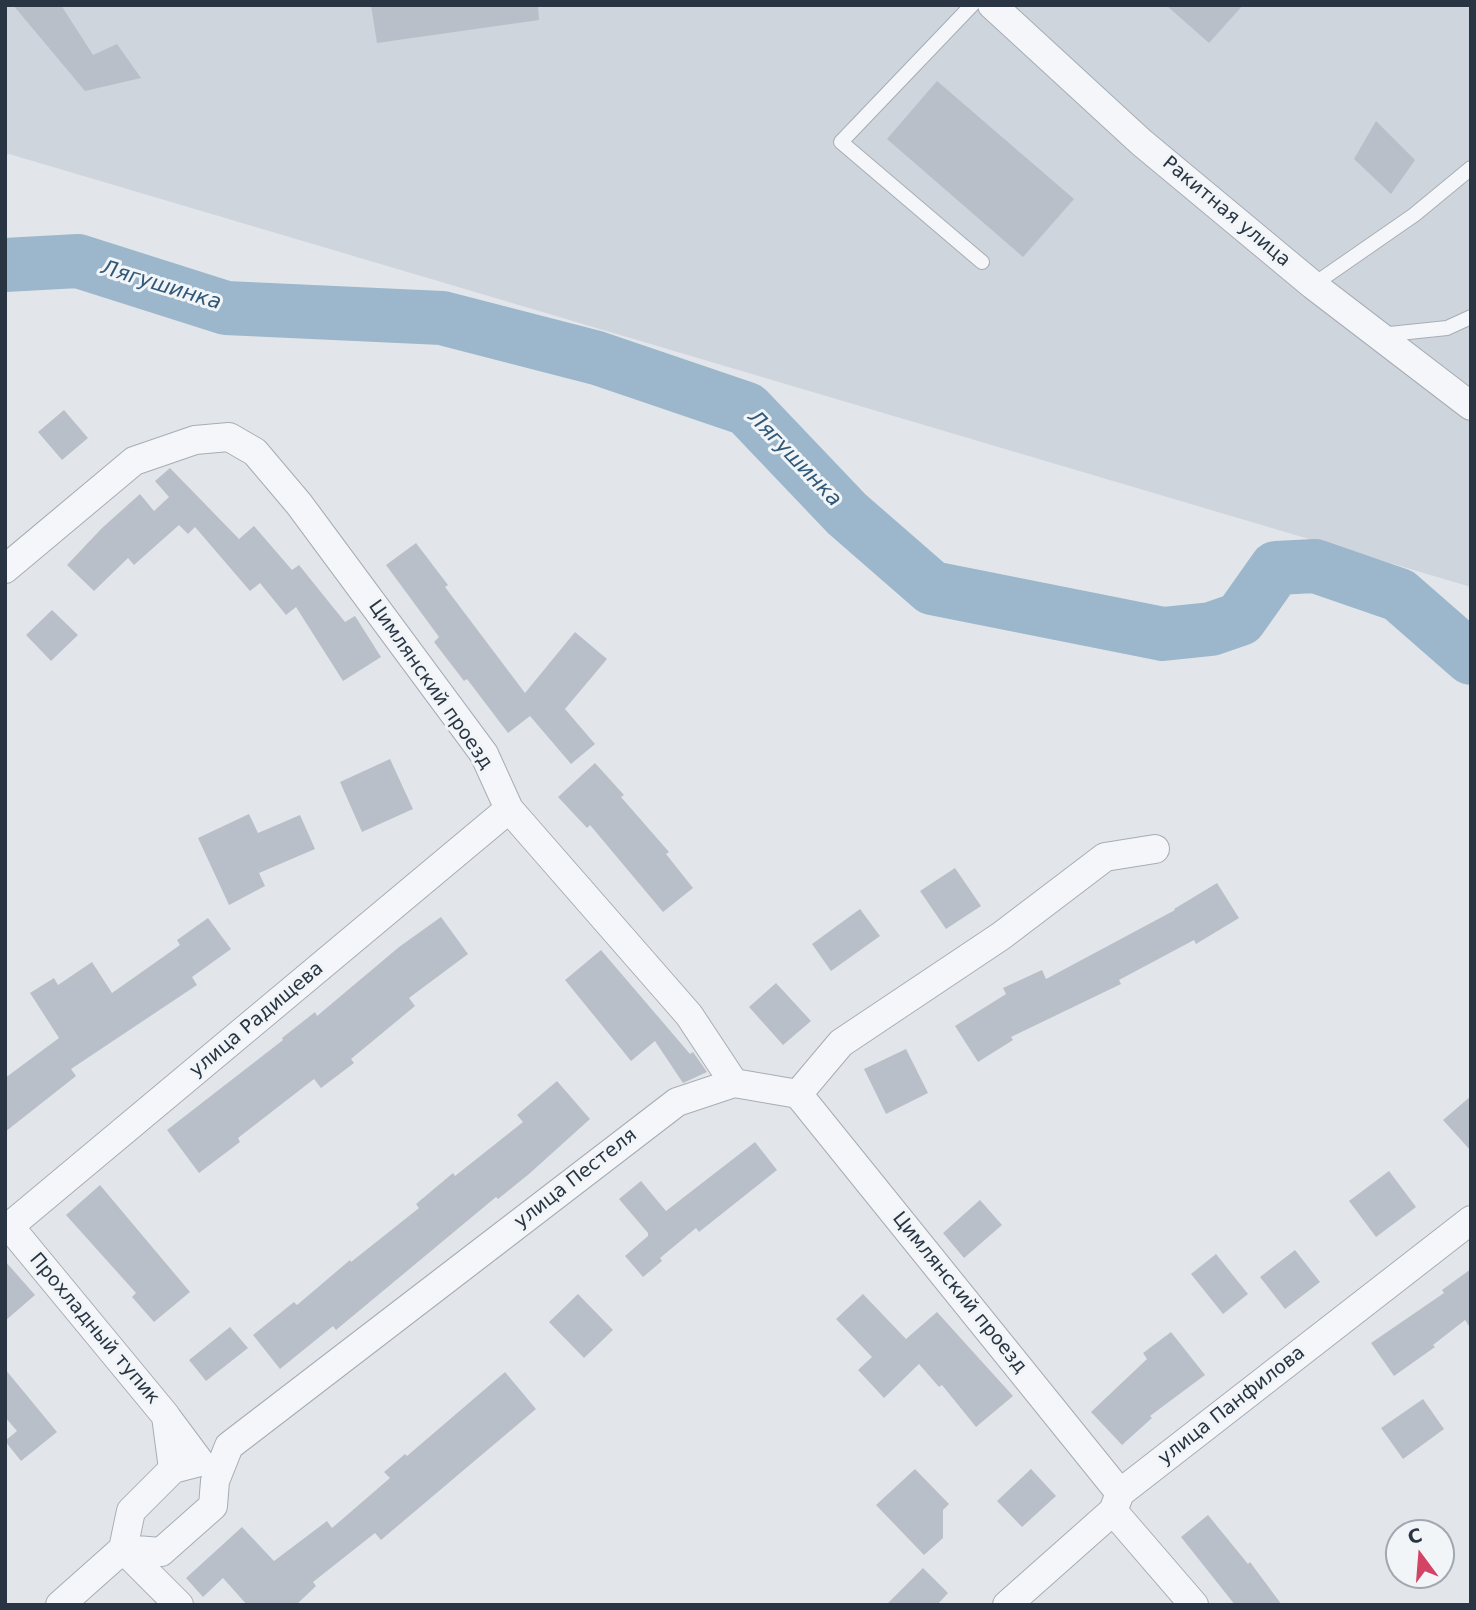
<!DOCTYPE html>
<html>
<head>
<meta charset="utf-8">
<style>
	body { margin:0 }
	#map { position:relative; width:1476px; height:1610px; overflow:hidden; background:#e2e6eb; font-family:"DejaVu Sans",sans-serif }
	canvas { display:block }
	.frame { position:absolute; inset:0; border:7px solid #293543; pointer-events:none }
	.north { position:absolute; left:1385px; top:1519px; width:70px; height:70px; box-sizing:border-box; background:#f1f5f8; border:2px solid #a1a8b0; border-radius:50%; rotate:344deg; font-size:19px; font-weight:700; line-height:28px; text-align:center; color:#293543 }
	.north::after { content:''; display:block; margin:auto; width:24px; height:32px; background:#d34366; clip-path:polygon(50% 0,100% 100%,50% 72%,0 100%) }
</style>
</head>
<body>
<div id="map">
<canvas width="1476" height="1610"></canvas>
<div class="frame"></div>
<div class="north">С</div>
</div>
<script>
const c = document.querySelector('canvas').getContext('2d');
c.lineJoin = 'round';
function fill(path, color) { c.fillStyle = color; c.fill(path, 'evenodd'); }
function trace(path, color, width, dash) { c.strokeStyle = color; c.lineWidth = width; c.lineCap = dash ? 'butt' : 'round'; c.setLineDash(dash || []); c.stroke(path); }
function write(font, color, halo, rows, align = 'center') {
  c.font = font + ' "DejaVu Sans",sans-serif'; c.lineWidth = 6; c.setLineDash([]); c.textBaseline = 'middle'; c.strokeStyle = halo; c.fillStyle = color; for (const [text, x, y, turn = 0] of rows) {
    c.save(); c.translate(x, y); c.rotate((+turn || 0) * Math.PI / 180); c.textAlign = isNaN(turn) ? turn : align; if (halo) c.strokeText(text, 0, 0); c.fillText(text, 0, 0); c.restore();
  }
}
fill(new Path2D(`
	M 5,5 L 1471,5 L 1471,587 L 9,154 L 5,155 Z`), '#cfd5dd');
trace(new Path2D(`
	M 5,265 L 78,261 L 226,308 L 442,318 L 597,358 L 747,409 L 847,514 L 932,588 L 1163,634 L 1211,629 L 1240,619 L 1276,568 L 1315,566 L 1399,595 L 1471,658`), '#9cb7cb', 54);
fill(new Path2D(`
	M 13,5 L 61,5 L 93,55 L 117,44 L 141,78 L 85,91 Z
	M 371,5 L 538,5 L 539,20 L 377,43 Z
	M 1166,5 L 1243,5 L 1209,43 Z
	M 937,81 L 1074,199 L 1023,257 L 887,139 Z
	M 1376,121 L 1415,160 L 1391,194 L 1354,159 Z
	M 64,410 L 88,438 L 62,460 L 38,432 Z
	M 170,468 L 239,539 L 254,526 L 292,570 L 299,565 L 345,622 L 355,616 L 381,657 L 343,681 L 296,607 L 286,615 L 260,583 L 250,591 L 195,527 L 188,534 L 179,525 L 134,565 L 128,558 L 94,591 L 67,565 L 102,528 L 140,494 L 154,511 L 169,497 L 155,481 Z
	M 416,543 L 448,585 L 445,587 L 525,693 L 575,632 L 607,659 L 565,709 L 595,744 L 571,764 L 530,716 L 508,733 L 467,679 L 464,681 L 434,642 L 439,637 L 386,565 Z
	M 52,610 L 78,635 L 51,661 L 26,635 Z
	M 390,759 L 413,809 L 362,832 L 340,782 Z
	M 595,763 L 624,795 L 621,797 L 669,852 L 666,854 L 693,888 L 663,912 L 590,825 L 587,828 L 558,797 Z
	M 249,814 L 258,833 L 300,815 L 315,849 L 259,873 L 265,886 L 229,905 L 198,838 Z
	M 955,868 L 981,906 L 946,929 L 920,891 Z
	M 1217,883 L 1239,918 L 1196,944 L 1194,940 L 1119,980 L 1121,984 L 1011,1037 L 1013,1040 L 978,1062 L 955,1026 L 1006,994 L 1003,988 L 1042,970 L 1046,979 L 1175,910 L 1174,909 Z
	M 860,909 L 880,936 L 831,971 L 812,944 Z
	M 441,917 L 468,954 L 409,998 L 415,1006 L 351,1059 L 354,1063 L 321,1088 L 314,1079 L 238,1138 L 240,1142 L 199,1173 L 167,1130 L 283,1040 L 282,1038 L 315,1012 L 317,1016 L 399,947 Z
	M 208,918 L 231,949 L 192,977 L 197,985 L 71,1069 L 76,1076 L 5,1132 L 5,1078 L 59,1038 L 30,993 L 54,978 L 58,985 L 92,962 L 112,993 L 180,945 L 177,940 Z
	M 601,950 L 690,1054 L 693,1052 L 707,1072 L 683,1083 L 655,1041 L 631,1061 L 565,980 Z
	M 776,983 L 811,1021 L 783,1045 L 749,1007 Z
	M 906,1049 L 928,1093 L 886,1114 L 864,1069 Z
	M 557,1081 L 590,1119 L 529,1174 L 498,1199 L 496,1197 L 336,1330 L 333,1326 L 280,1369 L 253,1335 L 294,1302 L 297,1305 L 350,1260 L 351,1262 L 419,1208 L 416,1204 L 453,1173 L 455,1176 L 523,1122 L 517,1115 Z
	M 1471,1096 L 1471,1151 L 1443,1120 Z
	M 755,1142 L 777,1170 L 699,1232 L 696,1228 L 660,1258 L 662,1261 L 643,1277 L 625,1256 L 648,1236 L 648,1233 L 619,1199 L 641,1181 L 666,1211 Z
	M 1389,1171 L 1416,1207 L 1376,1237 L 1349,1201 Z
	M 100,1185 L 190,1292 L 154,1322 L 132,1297 L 136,1293 L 66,1215 Z
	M 980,1200 L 1002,1225 L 964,1258 L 943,1233 Z
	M 1295,1250 L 1320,1282 L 1285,1309 L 1260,1277 Z
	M 1216,1254 L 1248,1294 L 1223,1314 L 1191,1274 Z
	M 5,1261 L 35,1295 L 5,1321 Z
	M 1471,1269 L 1471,1329 L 1465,1320 L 1433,1345 L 1435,1347 L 1394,1376 L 1371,1343 L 1444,1293 L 1442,1290 Z
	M 578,1294 L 613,1330 L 584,1358 L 549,1322 Z
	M 863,1294 L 906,1339 L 937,1312 L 1013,1396 L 976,1427 L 942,1385 L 939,1387 L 919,1364 L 884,1398 L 858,1370 L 872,1357 L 836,1319 Z
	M 230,1327 L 248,1348 L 206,1381 L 189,1360 Z
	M 1171,1332 L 1205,1375 L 1150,1416 L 1152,1418 L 1122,1445 L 1091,1412 L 1147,1359 L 1143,1353 Z
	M 5,1369 L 57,1432 L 21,1461 L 5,1441 L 17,1431 L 5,1417 Z
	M 505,1372 L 536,1409 L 381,1540 L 375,1533 L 313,1582 L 316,1586 L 296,1605 L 247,1605 L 223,1578 L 203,1597 L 186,1578 L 242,1527 L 274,1561 L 327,1521 L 332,1528 L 390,1478 L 384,1472 L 405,1454 L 407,1456 Z
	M 1423,1399 L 1444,1429 L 1403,1459 L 1381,1428 Z
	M 915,1469 L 949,1504 L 943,1510 L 943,1538 L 924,1555 L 876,1505 Z
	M 1031,1469 L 1056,1496 L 1022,1527 L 997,1501 Z
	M 1208,1515 L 1248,1564 L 1250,1562 L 1282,1605 L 1235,1605 L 1181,1537 Z
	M 923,1568 L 948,1593 L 937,1605 L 886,1605 Z`), '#b9bfc8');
const service = new Path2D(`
	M 972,5 L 841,142 L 982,262
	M 1313,285 L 1414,215 L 1471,168
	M 1380,335 L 1447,328 L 1471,317`);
const minor = new Path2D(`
	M 992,5 L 1141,142 L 1313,285 L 1471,406
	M 5,569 L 134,461 L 195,440 L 229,437 L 255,452 L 299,504 L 484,754 L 509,809 L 689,1015 L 734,1083
	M 798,1094 L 1120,1493
	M 10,1227 L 166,1416 L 173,1469 L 131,1511 L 123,1549 L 179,1605
	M 5,1230 L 509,809
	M 168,1419 L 200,1462 L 173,1469
	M 1113,1511 L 1194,1605
	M 60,1605 L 123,1549 L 161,1552 L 213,1506 L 215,1481 L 229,1446 L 677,1102 L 734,1083 L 798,1094 L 841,1043 L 1001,936 L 1105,857 L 1155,849
	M 1007,1605 L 1113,1511 L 1120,1493 L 1471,1220`);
trace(service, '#a7adb5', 16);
trace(minor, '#a7adb5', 30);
trace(service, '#f5f6f9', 14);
trace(minor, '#f5f6f9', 28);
write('19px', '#293543', '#f1f5f8', [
	["Ракитная улица",1226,212,40],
	["Цимлянский проезд",430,685,55],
	["улица Радищева",257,1020,-40],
	["улица Пестеля",576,1179,-38],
	["Цимлянский проезд",959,1293,51],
	["Прохладный тупик",94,1329,50],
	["улица Панфилова",1232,1406,-38]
]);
write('italic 21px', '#325878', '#f1f5f8', [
	["Лягушинка",161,286,17],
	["Лягушинка",794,459,46]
]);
</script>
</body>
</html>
